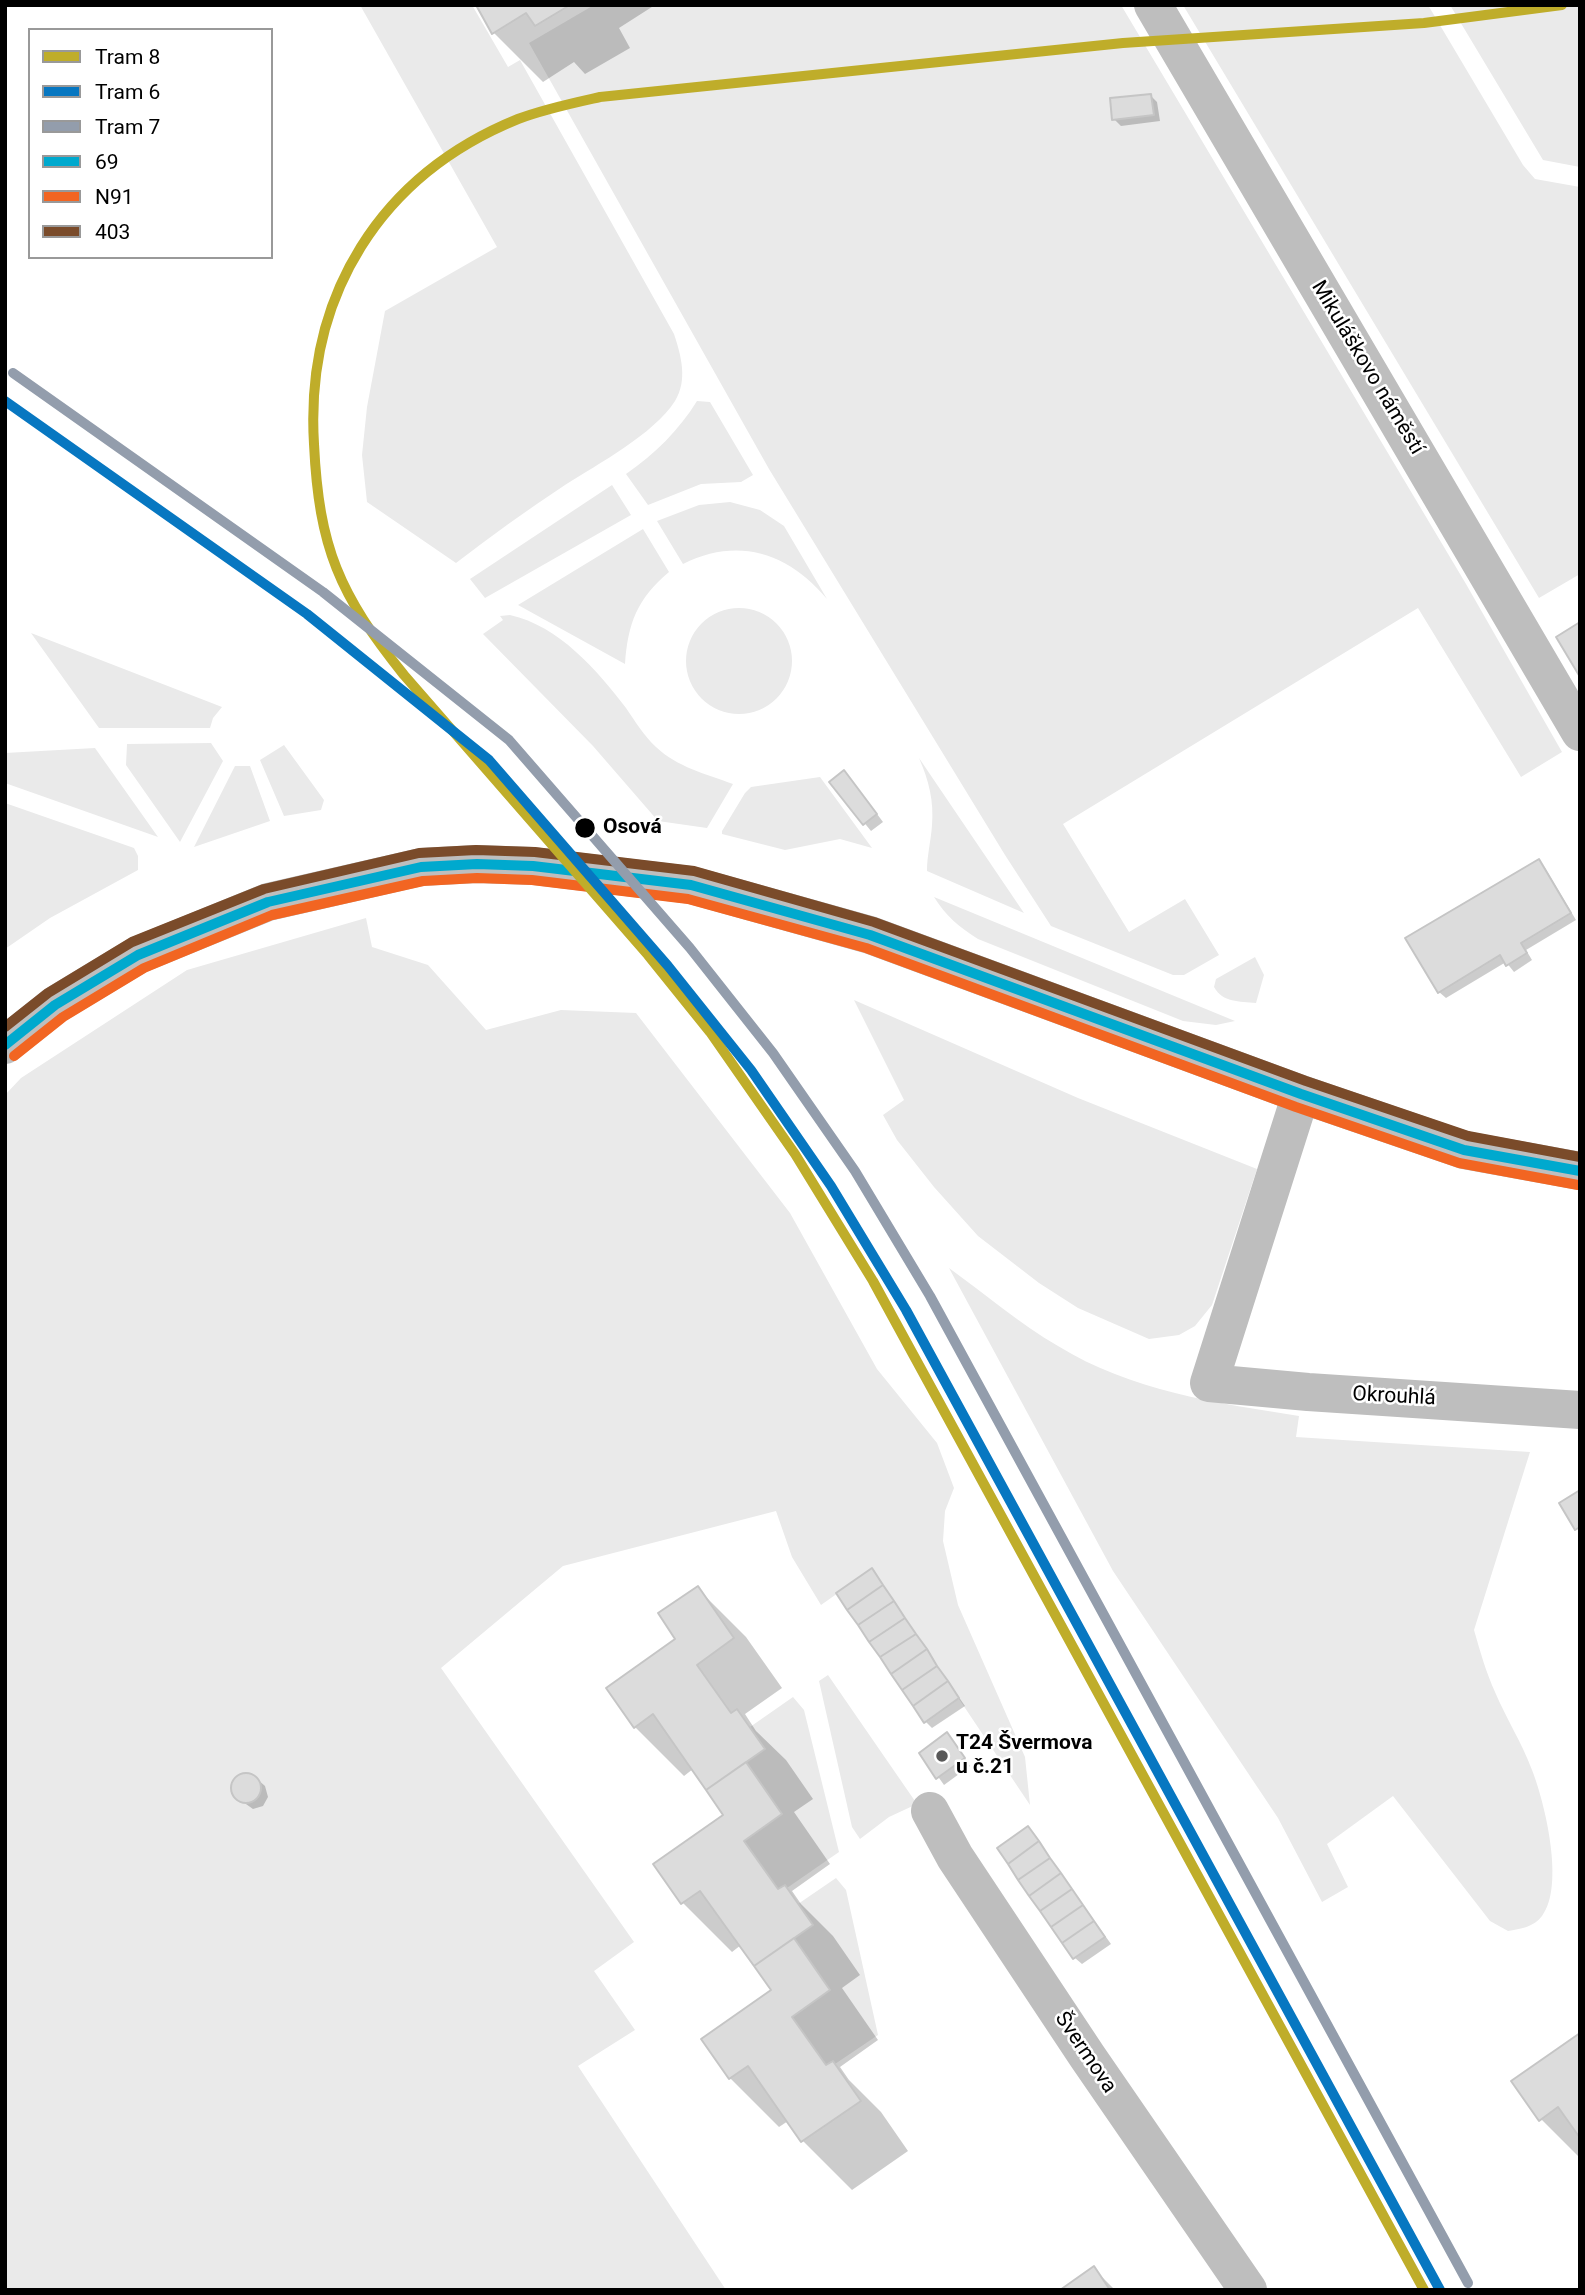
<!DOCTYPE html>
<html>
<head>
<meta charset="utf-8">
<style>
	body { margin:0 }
	#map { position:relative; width:1585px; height:2295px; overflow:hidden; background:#fff; font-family:Roboto,sans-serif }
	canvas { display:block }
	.frame { position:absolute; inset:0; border:7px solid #000; pointer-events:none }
	.legend { position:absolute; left:28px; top:28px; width:245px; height:231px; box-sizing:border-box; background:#fff; border:2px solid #999; margin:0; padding:9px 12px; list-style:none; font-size:21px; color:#000 }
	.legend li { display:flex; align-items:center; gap:14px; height:35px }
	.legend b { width:35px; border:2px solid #999 }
</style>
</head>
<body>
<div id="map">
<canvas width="1585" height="2295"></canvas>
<div class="frame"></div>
<ul class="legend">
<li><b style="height:9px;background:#bfad2a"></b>Tram 8</li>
<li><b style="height:9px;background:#0777c1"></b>Tram 6</li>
<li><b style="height:9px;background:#939dac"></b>Tram 7</li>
<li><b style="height:9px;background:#00a9ce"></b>69</li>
<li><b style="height:9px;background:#f26522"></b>N91</li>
<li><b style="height:9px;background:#7a4b2a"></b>403</li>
</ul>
</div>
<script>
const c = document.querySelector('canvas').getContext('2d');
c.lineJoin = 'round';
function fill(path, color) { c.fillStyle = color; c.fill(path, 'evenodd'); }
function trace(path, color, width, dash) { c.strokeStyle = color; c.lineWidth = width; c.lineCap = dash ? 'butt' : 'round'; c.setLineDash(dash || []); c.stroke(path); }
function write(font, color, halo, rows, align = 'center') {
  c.font = font + ' Roboto,sans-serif'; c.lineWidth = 5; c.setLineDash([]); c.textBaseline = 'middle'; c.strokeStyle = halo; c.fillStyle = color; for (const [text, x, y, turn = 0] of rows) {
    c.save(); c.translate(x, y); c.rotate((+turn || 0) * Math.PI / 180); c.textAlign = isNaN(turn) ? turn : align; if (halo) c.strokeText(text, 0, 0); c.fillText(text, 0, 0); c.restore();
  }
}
fill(new Path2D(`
	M 360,5 L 472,5 L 508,67 L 520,60 L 674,334 C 681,355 688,380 675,401 C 654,434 598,464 565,485 C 527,510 491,536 456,563 L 367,502 L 362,455 L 367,407 L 385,311 L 497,247 Z
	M 594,5 L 1121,5 L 1466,584 L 1562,752 L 1521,777 L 1418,608 L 1063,824 L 1129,932 L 1185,899 L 1219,955 L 1184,975 L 1173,975 L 1051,926 L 1005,855 L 769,469 L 529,43 Z
	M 1183,5 L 1428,5 L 1523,165 L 1535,179 L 1580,187 L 1580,574 L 1539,598 Z
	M 1450,5 L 1580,5 L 1580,167 L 1543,160 Z
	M 697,401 L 710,402 L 753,475 L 741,482 L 701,484 L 648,505 L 626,474 C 655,454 679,430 697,401 Z
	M 612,485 L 631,515 L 485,598 L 470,579 Z
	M 730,502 L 760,510 L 784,526 L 827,599 C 789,553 738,536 683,564 L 657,521 L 699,505 Z
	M 643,529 L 669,572 C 637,599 628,623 625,664 L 518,605 Z
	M686 661a53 53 0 1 1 106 0a53 53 0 1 1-106 0Z
	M 510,615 C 559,626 597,670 626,708 C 635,721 644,736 656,747 C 677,767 706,774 733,784 L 707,828 L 658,821 L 593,746 L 483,634 L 503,620 L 500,616 Z
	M 31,633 L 222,707 L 213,718 L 210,728 L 99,728 Z
	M 211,743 L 223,761 L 180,842 L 126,765 L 127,744 Z
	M 284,745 L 324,800 L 321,810 L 284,816 L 260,760 Z
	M 95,748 L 158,837 L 5,783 L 5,753 Z
	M 919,758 L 1024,913 L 927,871 C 927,855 931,841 932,825 C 934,801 929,781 919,758 Z
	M 235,766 L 250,766 L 270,821 L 194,847 Z
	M 820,777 L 872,848 L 840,839 L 785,850 L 722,834 L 722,831 L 745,793 L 751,787 Z
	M 5,803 L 134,848 L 138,856 L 138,870 L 50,918 L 5,949 Z
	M 934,897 L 1235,1021 L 1216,1025 L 1183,1021 L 978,939 C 959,927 946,916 934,897 Z
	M 366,918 L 372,947 L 428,965 L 486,1030 L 561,1010 L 636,1013 L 790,1213 L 877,1369 L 937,1443 L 954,1488 L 945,1511 L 943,1541 L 958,1605 L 1025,1757 L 1030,1805 L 872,1569 L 821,1605 L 792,1557 L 776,1511 L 563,1566 L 441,1668 L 634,1942 L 594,1971 L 635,2030 L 578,2066 L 726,2290 L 5,2290 L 5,1095 L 21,1078 L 187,970 Z
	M 1255,957 L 1264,975 L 1256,1003 C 1239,1001 1223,1003 1214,987 L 1216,979 Z
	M 854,1000 L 1078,1098 L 1257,1169 L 1212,1305 L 1195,1326 L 1179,1335 L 1149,1339 L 1078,1308 L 1039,1283 L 978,1236 L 934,1187 L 897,1140 L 883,1115 L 904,1100 Z
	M 949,1268 C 985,1294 1020,1324 1058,1346 C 1131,1391 1217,1403 1299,1416 L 1296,1437 L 1530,1452 L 1474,1630 C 1480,1651 1486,1672 1495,1692 C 1506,1718 1522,1743 1532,1770 C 1545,1803 1565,1886 1542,1916 C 1534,1927 1520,1929 1508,1931 L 1490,1921 L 1393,1796 L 1327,1844 L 1348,1887 L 1322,1902 L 1278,1818 L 1113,1571 Z
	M 828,1675 L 917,1804 L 889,1817 L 860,1839 L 852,1827 L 819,1681 Z
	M 793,1697 L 804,1710 L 839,1852 L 787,1888 L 784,1885 L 778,1889 L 744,1841 L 782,1814 L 746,1762 L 750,1727 Z
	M 836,1878 L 846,1890 L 878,2035 L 835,2064 L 832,2061 L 826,2065 L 792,2017 L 830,1990 L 794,1938 L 798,1904 Z`), '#eaeaea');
fill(new Path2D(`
	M 478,5 L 655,5 L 619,28 L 630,48 L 585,74 L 574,62 L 543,82 L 494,33 Z
	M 1150,95 L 1157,102 L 1160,121 L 1121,126 L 1114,119 Z
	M 851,779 L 883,822 L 871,831 L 831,782 Z
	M 1539,861 L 1545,868 L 1576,920 L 1526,950 L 1532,960 L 1514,972 L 1506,962 L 1446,998 L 1439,992 Z
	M 872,1571 L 965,1706 L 932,1728 L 925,1721 Z
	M 697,1588 L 746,1637 L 782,1688 L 745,1714 L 756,1731 L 786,1760 L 813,1799 L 794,1812 L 830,1864 L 792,1891 L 801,1904 L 833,1936 L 860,1975 L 842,1988 L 878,2040 L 840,2067 L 849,2080 L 881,2112 L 908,2151 L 852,2190 L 803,2141 L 788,2121 L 779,2127 L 730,2078 L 703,2040 L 773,1991 L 741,1945 L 732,1952 L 683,1903 L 726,1815 L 693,1769 L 684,1776 L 635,1727 L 678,1639 Z
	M 953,1741 L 970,1766 L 944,1785 L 922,1754 Z
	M 248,1774 L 257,1779 L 265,1786 L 268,1797 L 263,1806 L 253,1809 L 236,1797 L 233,1786 L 238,1776 Z
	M 1028,1828 L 1111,1944 L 1082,1964 L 1075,1958 Z
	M 1580,2035 L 1580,2158 L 1541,2119 Z
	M 1094,2269 L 1115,2290 L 1063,2290 Z`), '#0003');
const building = new Path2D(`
	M 476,5 L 570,5 L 535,26 L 526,13 L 492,34 Z
	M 1151,94 L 1154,115 L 1112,120 L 1110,98 Z
	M 1580,622 L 1580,677 L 1556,637 Z
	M 844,770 L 877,814 L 863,825 L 829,782 Z
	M 1539,859 L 1571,913 L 1521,943 L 1527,953 L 1506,966 L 1500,955 L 1438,993 L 1405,938 Z
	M 1580,1490 L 1580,1527 L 1575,1530 L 1559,1503 Z
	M 872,1568 L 883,1585 L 847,1610 L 836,1593 Z
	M 883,1585 L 894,1601 L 858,1625 L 847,1610 Z
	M 698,1586 L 734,1638 L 697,1665 L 731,1713 L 737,1709 L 765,1749 L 706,1790 L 653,1714 L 634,1728 L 606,1688 L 675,1639 L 658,1613 Z
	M 894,1601 L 905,1618 L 869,1642 L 858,1625 Z
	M 905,1618 L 916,1634 L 880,1657 L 869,1642 Z
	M 916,1634 L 927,1649 L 891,1674 L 880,1657 Z
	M 927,1649 L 937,1666 L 902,1690 L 891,1674 Z
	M 937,1666 L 948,1681 L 913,1706 L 902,1690 Z
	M 948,1681 L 959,1698 L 924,1723 L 913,1706 Z
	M 947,1732 L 965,1758 L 936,1779 L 919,1753 Z
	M 746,1762 L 782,1814 L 744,1841 L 778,1889 L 785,1885 L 813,1925 L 754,1966 L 700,1891 L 681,1904 L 653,1864 L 723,1815 L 706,1790 Z
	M231 1788a15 15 0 1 1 30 0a15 15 0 1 1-30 0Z
	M 1028,1826 L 1039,1841 L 1008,1864 L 997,1848 Z
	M 1039,1841 L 1050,1858 L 1018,1880 L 1008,1864 Z
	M 1050,1858 L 1061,1873 L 1029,1896 L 1018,1880 Z
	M 1061,1873 L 1072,1889 L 1040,1911 L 1029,1896 Z
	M 1072,1889 L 1083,1905 L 1051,1927 L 1040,1911 Z
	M 1083,1905 L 1094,1921 L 1062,1943 L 1051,1927 Z
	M 1094,1921 L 1105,1937 L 1073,1959 L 1062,1943 Z
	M 794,1938 L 830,1990 L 792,2017 L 826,2065 L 833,2061 L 861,2101 L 801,2142 L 748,2066 L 729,2079 L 701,2039 L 771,1990 L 754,1966 Z
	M 1580,2033 L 1580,2138 L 1558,2107 L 1539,2121 L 1511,2081 Z
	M 1094,2266 L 1110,2290 L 1060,2290 Z`);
fill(building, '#dcdcdc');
trace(building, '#c5c5c5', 2);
trace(new Path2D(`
	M 1153,5 L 1580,732
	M 5,1045 L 55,1005 L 138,955 L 268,902 L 421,867 L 477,864 L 533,866 L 691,885 L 870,935 L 1301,1094 L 1464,1150 L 1580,1171
	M 1301,1094 L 1209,1383 L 1308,1392 L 1580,1410
	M 930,1811 L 955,1857 L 1087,2056 L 1248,2290`), '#bebebe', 38);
trace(new Path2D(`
	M 5,1045 L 55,1005 L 138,955 L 268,902 L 421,867 L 477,864 L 533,866 L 691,885 L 870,935 L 1301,1094 L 1464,1150 L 1580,1171`), '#00a9ce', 10);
trace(new Path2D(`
	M 14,1056 L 63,1017 L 144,968 L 272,915 L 423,881 L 477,878 L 532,880 L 688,899 L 866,948 L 1296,1107 L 1459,1163 L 1578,1185`), '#f26522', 10);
trace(new Path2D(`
	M 5,1027 L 48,993 L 132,942 L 264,889 L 419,853 L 476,850 L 535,852 L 694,871 L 874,922 L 1306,1081 L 1468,1136 L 1580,1157`), '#7a4b2a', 10);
trace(new Path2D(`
	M 1424,2290 L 873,1281 L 795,1154 L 710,1032 L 648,955 L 404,675 C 339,594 319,548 314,444 C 305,296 380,175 518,119 C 544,109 573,103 600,97 L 1123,43 L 1424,23 L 1562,5`), '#bfad2a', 10);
trace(new Path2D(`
	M 5,401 L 307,614 L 489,760 L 668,966 L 751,1070 L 831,1186 L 906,1310 L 1440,2290`), '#0777c1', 10);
trace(new Path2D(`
	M 13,373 L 323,592 L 509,740 L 690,948 L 773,1053 L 855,1171 L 930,1296 L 1468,2283`), '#939dac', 10);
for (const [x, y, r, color] of [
	[585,828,11,"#000"],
	[942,1756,7,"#595959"]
]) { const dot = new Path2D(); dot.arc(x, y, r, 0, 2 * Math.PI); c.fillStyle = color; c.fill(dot); trace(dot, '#fff', 2.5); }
write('21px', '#000', '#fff', [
	["Mikuláškovo náměstí",1367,368,59],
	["Okrouhlá",1394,1397,3],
	["Švermova",1085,2053,56]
]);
write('bold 21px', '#000', '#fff', [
	["Osová",603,828]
], 'left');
write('bold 21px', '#000', '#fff', [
	["T24 Švermova",956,1744],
	["u č.21",956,1768]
], 'left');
</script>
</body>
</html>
